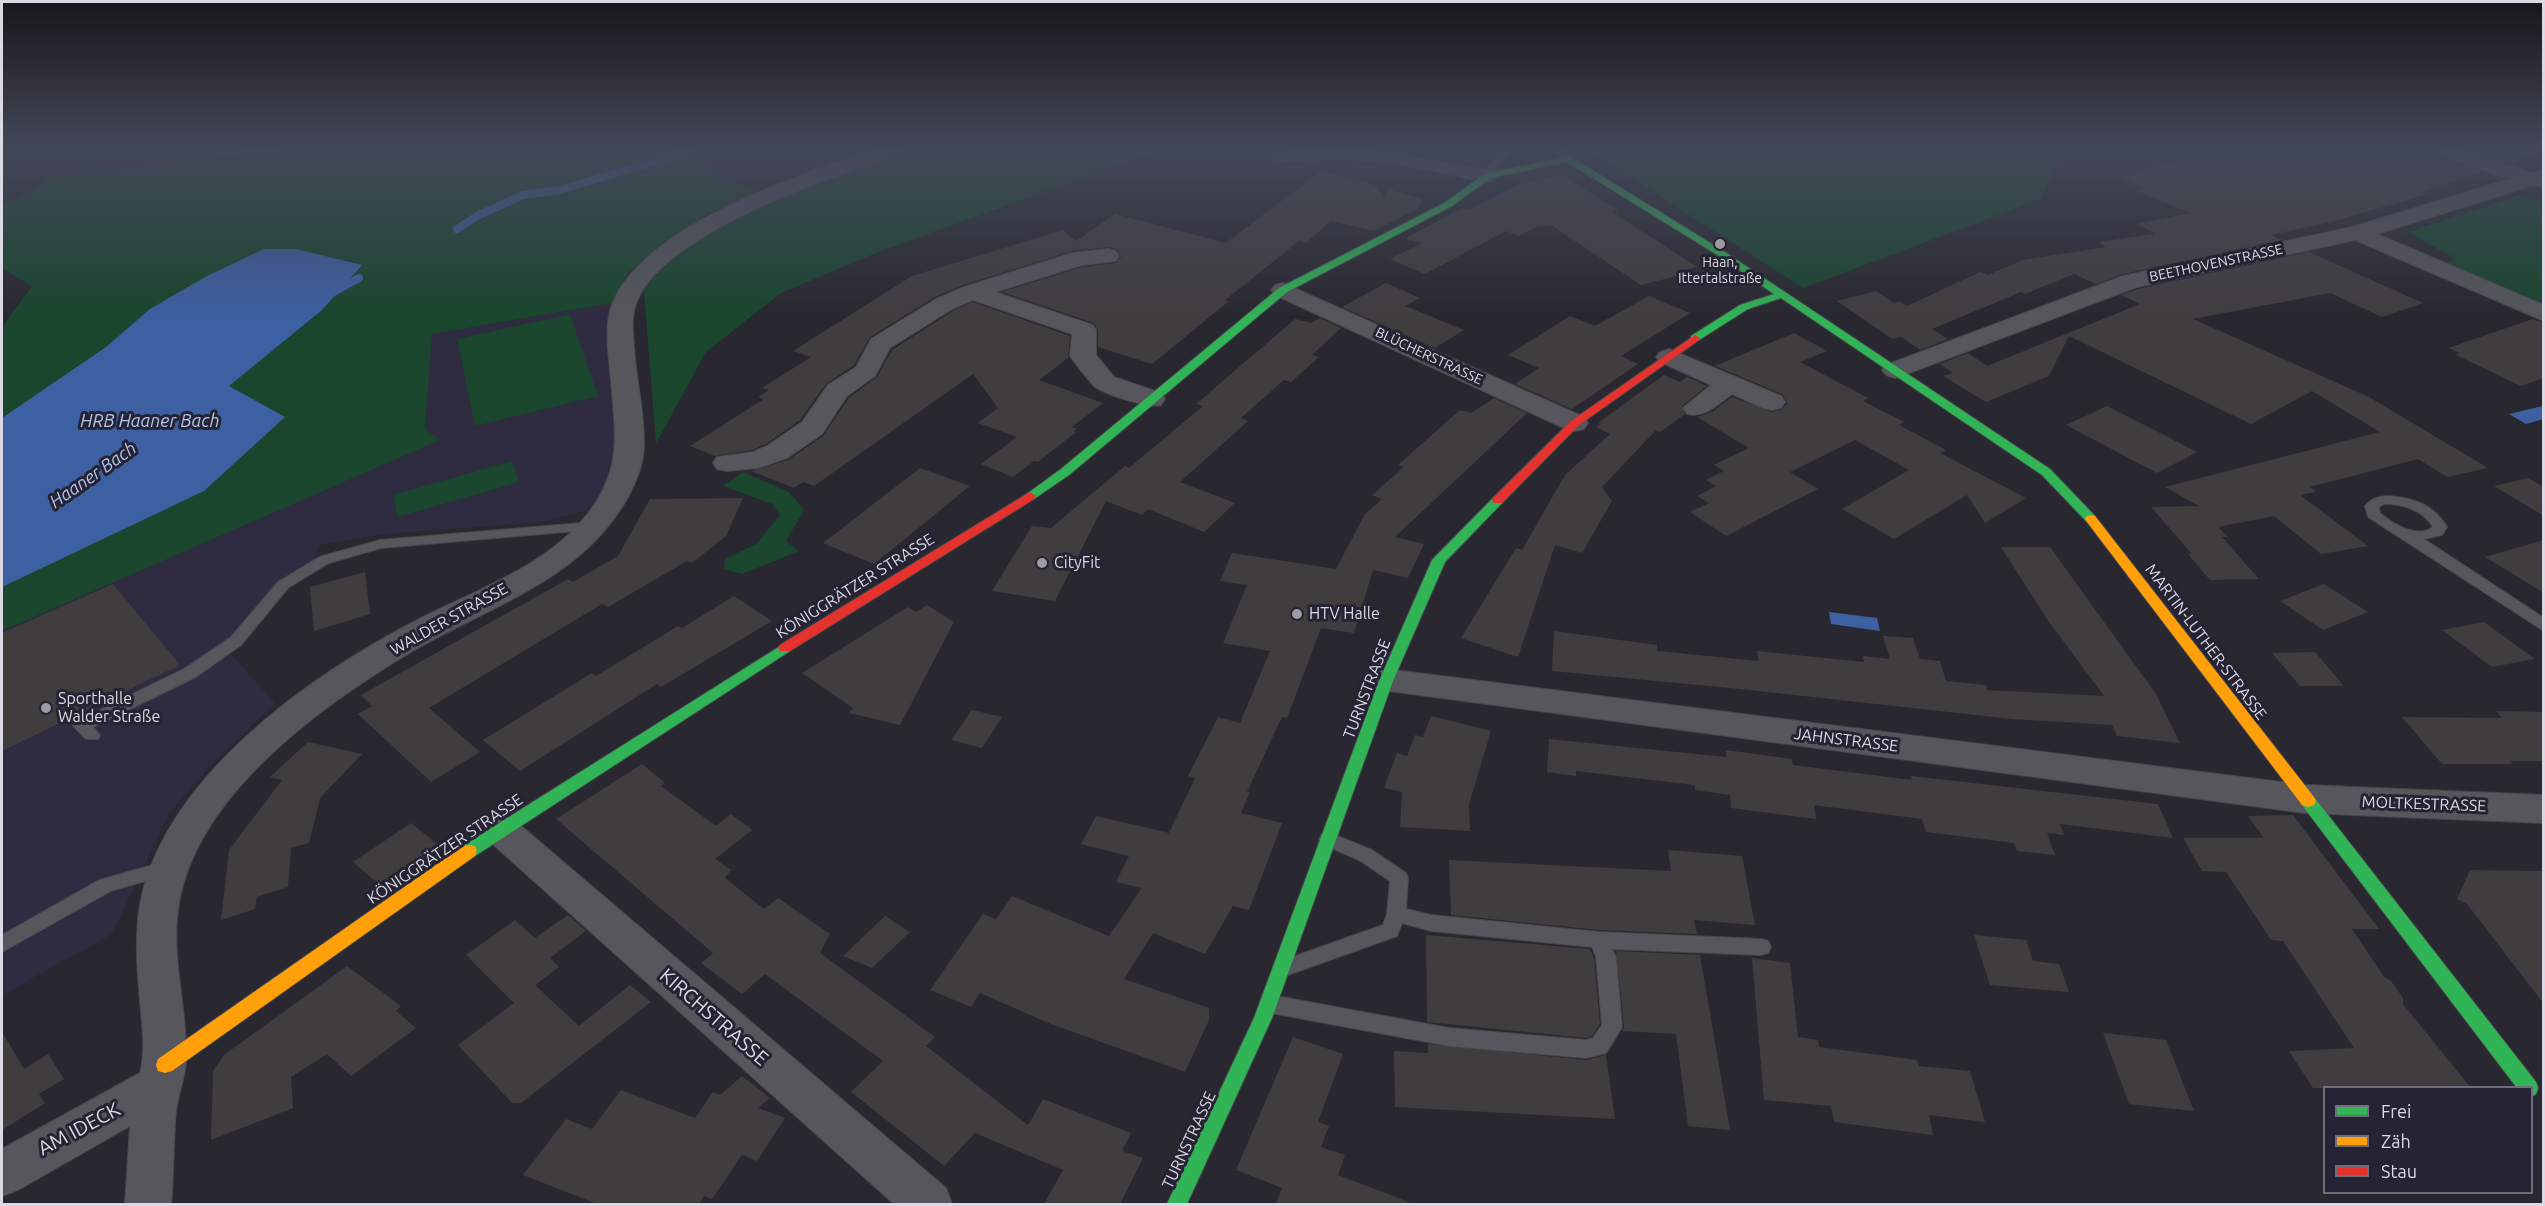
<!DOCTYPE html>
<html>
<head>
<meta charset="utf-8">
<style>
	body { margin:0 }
	#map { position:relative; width:2545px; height:1206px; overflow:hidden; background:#292830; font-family:Ubuntu,sans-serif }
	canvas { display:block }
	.frame { position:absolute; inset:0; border:3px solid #dbdae4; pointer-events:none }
	.legend { position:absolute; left:2323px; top:1086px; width:210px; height:108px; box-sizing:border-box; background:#262434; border:2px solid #6e6d7a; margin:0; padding:8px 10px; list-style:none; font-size:18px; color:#dbdae4 }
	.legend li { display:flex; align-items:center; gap:12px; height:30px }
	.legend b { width:30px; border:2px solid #6e6d7a }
</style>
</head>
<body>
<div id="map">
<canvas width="2545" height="1206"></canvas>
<div class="frame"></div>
<ul class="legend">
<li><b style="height:8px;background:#30b455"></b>Frei</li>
<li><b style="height:8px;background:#ff9f0a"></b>Zäh</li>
<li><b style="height:8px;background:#e5322d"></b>Stau</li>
</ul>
</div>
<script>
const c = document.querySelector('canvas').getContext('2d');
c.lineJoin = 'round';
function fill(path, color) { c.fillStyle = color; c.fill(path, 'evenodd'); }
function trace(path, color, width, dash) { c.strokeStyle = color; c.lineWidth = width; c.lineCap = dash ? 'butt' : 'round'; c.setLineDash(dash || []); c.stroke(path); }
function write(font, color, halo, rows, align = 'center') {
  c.font = font + ' Ubuntu,sans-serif'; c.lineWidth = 6; c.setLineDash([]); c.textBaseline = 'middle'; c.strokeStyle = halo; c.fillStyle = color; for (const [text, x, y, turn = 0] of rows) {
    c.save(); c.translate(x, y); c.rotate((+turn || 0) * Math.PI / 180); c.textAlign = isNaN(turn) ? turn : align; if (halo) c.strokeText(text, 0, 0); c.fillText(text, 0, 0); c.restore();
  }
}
fill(new Path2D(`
	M 613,303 L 617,448 L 611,485 L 597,508 L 541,522 L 382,534 L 319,545 L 309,573 L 290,586 L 231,654 L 275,703 L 216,760 L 168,815 L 112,934 L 2,995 L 2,606 L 432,334 Z`), '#2f2b40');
fill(new Path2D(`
	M 313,150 L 697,150 L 690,152 L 727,180 L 757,192 L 703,216 L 628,273 L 613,303 L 432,334 L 425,429 L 440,440 L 2,631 L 2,327 L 32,286 L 2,268 L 2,204 L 37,189 L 48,177 Z
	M 904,150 L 1159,150 L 881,251 L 781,293 L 706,352 L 656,443 L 644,290 C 693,222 826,177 904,150 Z
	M 1588,150 L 2064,150 L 2041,199 L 1803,288 Z
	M 2520,195 L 2543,202 L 2543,309 L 2442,265 L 2454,258 L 2408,232 Z
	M 570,314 L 598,396 L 475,426 L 457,339 Z
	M 512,461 L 519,482 L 398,517 L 393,495 Z
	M 743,472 L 789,492 L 804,510 L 786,541 L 799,551 L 742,574 L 724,569 L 725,559 L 756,544 L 780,515 L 772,504 L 723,486 Z`), '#19462d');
fill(new Path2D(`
	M 264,249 L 296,249 L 362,265 L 322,310 L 229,386 L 285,417 L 204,491 L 2,587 L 2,418 L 106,347 L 150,309 L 207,276 Z
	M 2543,406 L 2543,419 L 2526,424 L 2509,414 Z
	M 1829,612 L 1877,618 L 1880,631 L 1831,624 Z`), '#3d60a2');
trace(new Path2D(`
	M 457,229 L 477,216 L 523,195 L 559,190 L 694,150
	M 330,294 L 359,278`), '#3d60a2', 8);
fill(new Path2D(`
	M 2222,150 L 2432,150 L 2435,156 L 2482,172 L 2421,192 L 2428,194 L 2331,222 L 2271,235 L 2282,240 L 2123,274 L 2096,284 L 2074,274 L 2025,294 L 2021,292 L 1932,329 L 1948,339 L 1920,350 L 1901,337 L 1892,339 L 1837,301 L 1876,291 L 1894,303 L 1900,301 L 1907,306 L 1980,272 L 1988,275 L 2023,260 L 2106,247 L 2098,242 L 2155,234 L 2137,224 L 2189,213 L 2136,190 L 2143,188 L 2117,177 Z
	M 2467,150 L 2534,150 L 2534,155 L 2509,163 Z
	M 1321,171 L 1374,185 L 1384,196 L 1389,189 L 1424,199 L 1417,209 L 1374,231 L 1331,221 L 1306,243 L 1299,241 L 1269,265 L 1225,300 L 1229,301 L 1152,364 L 1098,347 L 1098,330 L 1094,323 L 1002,292 L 1082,267 L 1116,263 L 1121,257 L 1118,250 L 1109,247 L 1072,251 L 963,285 L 935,297 L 870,337 L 854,365 L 826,384 L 800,420 L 766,444 L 752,450 L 715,456 L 690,446 L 764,399 L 758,397 L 769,390 L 762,388 L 811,357 L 793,351 L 912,276 L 1063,230 L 1076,241 L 1115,214 L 1226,243 Z
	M 1562,175 L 1618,210 L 1612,212 L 1697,267 L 1677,272 L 1681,275 L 1641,285 L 1551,225 L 1537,227 L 1519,236 L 1506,231 L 1425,274 L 1390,259 L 1422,243 L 1405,239 L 1461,208 L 1469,210 L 1517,185 Z
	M 2309,252 L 2423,303 L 2382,317 L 2330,293 L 2193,319 L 2369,397 L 2488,468 L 2447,477 L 2418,459 L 2310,487 L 2316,492 L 2300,495 L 2368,546 L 2321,554 L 2274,516 L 2218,527 L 2228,537 L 2222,537 L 2259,579 L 2210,580 L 2188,554 L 2192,554 L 2151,507 L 2199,506 L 2165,487 L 2380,432 L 2312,391 L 2251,424 L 2069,336 L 2049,376 L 1986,402 L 1943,376 L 1953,373 L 1940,364 L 1968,353 L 1987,366 L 2140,304 L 2121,295 L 2138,289 Z
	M 1386,283 L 1420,298 L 1405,306 L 1464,330 L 1435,348 L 1342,307 Z
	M 1649,296 L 1690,313 L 1621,356 L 1638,364 L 1572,409 L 1515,384 L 1539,368 L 1508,355 L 1570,316 L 1595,326 Z
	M 973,302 L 1070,336 L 1068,358 L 1039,380 L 1103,403 L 1072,427 L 1077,429 L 1073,431 L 1076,432 L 1038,462 L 1034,461 L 1013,477 L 981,464 L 1017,437 L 978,423 L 998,408 L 973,374 L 814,486 L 803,482 L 794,488 L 751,471 L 788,460 L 823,436 L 849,398 L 877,377 L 892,350 L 953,311 Z
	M 1320,318 L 1341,328 L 1312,355 L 1319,357 L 1291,382 L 1284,380 L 1241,418 L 1248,421 L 1180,482 L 1235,503 L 1204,532 L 1148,509 L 1142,515 L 1106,501 L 1055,601 L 992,591 L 1032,526 L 1051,528 L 1125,466 L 1129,468 L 1203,406 L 1196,404 L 1295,319 L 1311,323 Z
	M 2533,319 L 2544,323 L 2544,378 L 2521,386 L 2456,355 L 2460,353 L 2448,348 Z
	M 1794,333 L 1827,351 L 1800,362 L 1868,398 L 1863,401 L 1904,422 L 1899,425 L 1946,450 L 1940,453 L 2026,498 L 1985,523 L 1967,495 L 1894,539 L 1842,509 L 1909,470 L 1855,440 L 1790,472 L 1818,489 L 1726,536 L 1690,512 L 1709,503 L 1697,496 L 1716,486 L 1706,480 L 1724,471 L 1714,465 L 1749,448 L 1697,417 L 1712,412 L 1732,397 L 1772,412 L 1781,410 L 1787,403 L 1782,394 L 1715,366 Z
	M 1664,375 L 1680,382 L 1687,377 L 1707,386 L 1682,406 L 1685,414 L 1660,432 L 1656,430 L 1602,487 L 1612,501 L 1582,553 L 1555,545 L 1518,657 L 1461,638 L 1516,548 L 1522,550 L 1565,475 L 1610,434 L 1596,427 L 1601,424 L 1598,423 Z
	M 1494,398 L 1527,413 L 1395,537 L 1424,544 L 1408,578 L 1373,570 L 1354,633 L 1321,628 L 1287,718 L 1282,717 L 1247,792 L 1250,792 L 1241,813 L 1282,823 L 1249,910 L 1233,906 L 1205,954 L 1153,933 L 1124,979 L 1209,1008 L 1209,1020 L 1185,1072 L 1051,1024 L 980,993 L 971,1007 L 930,990 L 983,914 L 996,919 L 1012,896 L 1109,936 L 1142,888 L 1116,882 L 1129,856 L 1081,844 L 1096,816 L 1169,833 L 1195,778 L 1188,776 L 1218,717 L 1240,723 L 1270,651 L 1223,643 L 1247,585 L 1220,581 L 1232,553 L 1336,569 L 1365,514 L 1382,499 L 1372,495 L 1404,467 L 1398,465 L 1460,410 L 1471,413 Z
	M 2107,406 L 2197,452 L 2157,473 L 2066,425 Z
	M 920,468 L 970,486 L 874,564 L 823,543 Z
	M 2528,478 L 2544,487 L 2544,516 L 2494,486 Z
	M 743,498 L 726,536 L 692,563 L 687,561 L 608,607 L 602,604 L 429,708 L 480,752 L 431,782 L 358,714 L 372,706 L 361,695 L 568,579 L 573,582 L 618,556 L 650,499 Z
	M 2544,540 L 2544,593 L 2485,557 Z
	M 2001,547 L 2050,547 L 2156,694 L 2180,743 L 2117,736 L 2112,725 L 2012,719 L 1740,689 L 1552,671 L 1554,631 L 1657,645 L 1657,651 L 1759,661 L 1757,651 L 1864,662 L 1863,656 L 1890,659 L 1883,636 L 1913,638 L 1920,659 L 1940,661 L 1946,681 L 1986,685 L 1987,690 L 2104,696 L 2047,619 Z
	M 365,572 L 370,614 L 314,631 L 310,587 Z
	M 113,584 L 180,665 L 2,751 L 2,633 Z
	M 2324,584 L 2368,612 L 2323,630 L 2280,601 Z
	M 734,596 L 772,621 L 661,687 L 657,684 L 520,771 L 483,740 L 592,673 L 596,676 L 678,626 L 682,628 Z
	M 927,605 L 954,622 L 900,725 L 849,713 L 853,708 L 802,673 L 908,607 L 916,612 Z
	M 2484,622 L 2535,659 L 2492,667 L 2442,630 Z
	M 2315,652 L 2344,686 L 2300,686 L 2272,653 Z
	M 972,710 L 1002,717 L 982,748 L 951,740 Z
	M 2496,711 L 2544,712 L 2544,761 L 2510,761 L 2513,764 L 2442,764 L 2402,717 L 2502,718 Z
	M 1431,716 L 1491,731 L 1469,804 L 1470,831 L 1400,827 L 1402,792 L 1384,788 L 1397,753 L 1407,756 L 1415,735 L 1423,737 Z
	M 1549,739 L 1726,757 L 1726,750 L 1792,759 L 1793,765 L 1912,780 L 1911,776 L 2158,804 L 2173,838 L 2060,824 L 2064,835 L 2047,833 L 2055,855 L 2017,851 L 2014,843 L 1926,832 L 1922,819 L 1814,805 L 1816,819 L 1731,808 L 1730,795 L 1695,790 L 1695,785 L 1576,771 L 1576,776 L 1547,772 Z
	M 308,742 L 362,754 L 320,798 L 309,843 L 291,848 L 288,887 L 257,897 L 255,909 L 221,920 L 229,850 L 282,780 L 270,777 Z
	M 642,764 L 665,783 L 661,786 L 716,826 L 731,814 L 752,830 L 715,859 L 731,870 L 725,878 L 764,909 L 778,898 L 830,934 L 820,953 L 935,1037 L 926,1046 L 1028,1125 L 1043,1099 L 1131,1133 L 1122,1151 L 1143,1158 L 1120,1204 L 1044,1204 L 1063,1170 L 975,1133 L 944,1166 L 851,1092 L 883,1061 L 765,974 L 742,994 L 701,963 L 713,953 L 556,819 Z
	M 2293,815 L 2379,929 L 2352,929 L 2384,977 L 2391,981 L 2403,998 L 2403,1004 L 2471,1088 L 2313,1088 L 2289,1051 L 2354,1048 L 2283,941 L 2271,940 L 2226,872 L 2202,871 L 2183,838 L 2264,838 L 2248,816 Z
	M 411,823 L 441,847 L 382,887 L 353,862 Z
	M 1668,850 L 1742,856 L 1755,925 L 1694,920 L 1697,934 L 1599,930 L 1451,915 L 1449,860 L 1671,871 Z
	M 2470,870 L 2544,871 L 2544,1004 L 2467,904 L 2457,899 Z
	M 568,915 L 586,931 L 550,958 L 559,967 L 535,985 L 579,1026 L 630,985 L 651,1002 L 521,1103 L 512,1103 L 458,1045 L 514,1003 L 466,955 L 515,920 L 535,938 Z
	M 885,916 L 910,932 L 872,968 L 843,956 Z
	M 1426,935 L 1590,949 L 1594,958 L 1600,1024 L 1592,1036 L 1586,1038 L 1427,1022 Z
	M 1974,935 L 2026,940 L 2033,961 L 2059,964 L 2069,992 L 1990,985 Z
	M 1616,951 L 1700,955 L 1730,1130 L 1688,1126 L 1676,1034 L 1622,1031 L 1624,1027 Z
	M 1752,958 L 1790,963 L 1798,1037 L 1818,1040 L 1819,1047 L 1917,1060 L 1919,1066 L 1970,1071 L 1985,1122 L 1929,1115 L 1933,1135 L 1834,1122 L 1831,1106 L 1764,1100 Z
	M 347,966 L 401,1006 L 396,1011 L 416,1028 L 351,1076 L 327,1054 L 291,1077 L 293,1108 L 211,1140 L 213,1071 L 224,1055 Z
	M 2,1032 L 24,1069 L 48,1054 L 64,1079 L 39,1094 L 45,1103 L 2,1130 Z
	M 2103,1033 L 2166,1040 L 2194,1111 L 2129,1104 Z
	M 1293,1037 L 1343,1054 L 1318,1122 L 1329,1126 L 1321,1147 L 1345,1155 L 1338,1175 L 1409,1202 L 1408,1204 L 1276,1204 L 1282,1188 L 1236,1170 Z
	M 1428,1044 L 1586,1060 L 1606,1055 L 1615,1119 L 1395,1107 L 1394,1051 L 1428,1053 Z
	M 742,1076 L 770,1098 L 758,1108 L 785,1118 L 757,1161 L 742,1155 L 712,1199 L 704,1196 L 699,1204 L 597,1204 L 523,1175 L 566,1119 L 592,1129 L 621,1090 L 695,1118 L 713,1092 L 720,1095 Z`), '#403d3f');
const lane = new Path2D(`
	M 243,150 L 279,150 L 274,153 L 222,157 L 217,154 L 222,151 Z
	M 1501,150 L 1510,150 L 1490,178 L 1484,178 L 1482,176 Z
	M 2389,496 C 2414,498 2434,505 2447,527 L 2442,535 L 2424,539 L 2544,618 L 2544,631 L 2368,517 L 2365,506 C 2371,498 2379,496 2389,496 ZM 2384,504 C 2403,504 2423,510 2433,527 C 2417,539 2393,524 2380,513 L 2379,507 Z
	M 594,522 L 601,526 L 599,529 L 381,548 L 329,563 L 288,588 L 241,645 L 196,677 L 93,727 L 100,735 L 98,739 L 86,739 L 73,726 L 75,722 L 184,669 L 231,637 L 278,582 L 319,557 L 380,540 Z
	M 1328,832 L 1372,850 L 1406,873 L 1408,878 L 1406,909 L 1431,915 L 1599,932 L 1761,939 L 1768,941 L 1771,947 L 1768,953 L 1761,955 L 1612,949 L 1616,957 L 1622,1027 L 1606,1053 L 1586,1058 L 1449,1046 L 1271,1013 L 1264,1010 L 1261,1004 L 1264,998 L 1271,995 L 1449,1028 L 1586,1040 L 1593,1038 L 1602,1025 L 1596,957 L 1592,947 L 1431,931 L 1402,923 L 1397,936 L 1288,975 L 1281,973 L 1278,967 L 1281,961 L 1383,925 L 1387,914 L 1390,881 L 1359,860 L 1322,844 L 1319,839 L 1322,834 Z
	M 167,861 L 173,863 L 176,868 L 173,873 L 111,891 L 2,952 L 2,935 L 99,880 Z`);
const street = new Path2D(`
	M 874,150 L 902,150 L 899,154 C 833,176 660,234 636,304 C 631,317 633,333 634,347 C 636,380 645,414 644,447 C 643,474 626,504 609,525 C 560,587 477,613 411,652 C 319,707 186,802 177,919 C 173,967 188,1014 186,1062 C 185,1078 178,1095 176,1111 C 173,1142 174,1174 171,1204 L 125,1204 L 130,1126 L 18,1190 L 2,1196 L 2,1149 L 140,1073 C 146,1050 142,1024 140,1001 C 136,957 133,913 149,871 C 190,759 321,669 423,617 C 479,589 550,564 589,512 C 623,467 615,433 611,381 C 609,357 603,324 613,302 C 646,225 799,174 874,150 Z
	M 1290,150 L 1373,150 L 1487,170 L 1494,172 L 1497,176 L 1494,180 L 1487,182 L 1404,165 L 1342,158 L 1282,162 L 1275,160 L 1272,156 L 1275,152 Z
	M 2434,150 L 2461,150 L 2531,173 L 2544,169 L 2544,185 L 2531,186 L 2377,234 L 2544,305 L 2544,321 L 2355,240 L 2137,287 L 1904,375 L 1895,378 L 1886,375 L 1882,370 L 1886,365 L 2123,276 L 2352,227 L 2510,179 L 2436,154 Z
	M 1108,249 L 1116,251 L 1119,256 L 1116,261 L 1082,265 L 995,292 L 1093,325 L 1096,330 L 1096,355 L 1114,377 L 1161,393 L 1165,399 L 1161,405 C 1148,408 1105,395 1094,386 C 1086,377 1077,366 1070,356 L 1072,334 L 973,300 L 952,309 L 890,348 L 875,376 L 847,396 L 822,434 L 787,458 L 758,468 L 727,471 L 717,469 L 713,463 L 717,457 L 753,452 L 767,446 L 802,422 L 828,385 L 856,367 L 871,339 L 936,299 L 964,287 L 1072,253 Z
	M 1283,283 L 1584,417 L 1588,423 L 1584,429 L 1575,431 L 1566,429 L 1275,295 L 1271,290 L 1275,285 Z
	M 1669,349 L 1781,396 L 1785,402 L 1781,408 L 1772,410 L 1763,408 L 1732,394 C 1717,405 1705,418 1687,414 L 1683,408 L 1711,385 L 1660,362 L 1656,357 L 1660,352 Z
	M 1386,669 L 2305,785 L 2544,795 L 2544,823 L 2305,813 L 1374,689 L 1369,681 L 1374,673 Z
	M 500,814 L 513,819 L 946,1188 L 952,1204 L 894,1204 L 487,839 L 481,829 L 487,819 Z`);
const fast = new Path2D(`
	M 1556,150 L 1564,150 L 1571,157 L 1725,252 L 2050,469 L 2095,516 L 2097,519 L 2095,522 L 2087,522 L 2042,475 L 1781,298 L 1748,309 L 1699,340 L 1691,340 L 1691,336 L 1740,305 L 1774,294 L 1719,256 L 1567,162 L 1490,178 L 1452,206 L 1287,292 L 1069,475 L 1034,499 L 1030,500 L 1024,496 L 1061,469 L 1279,288 L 1446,202 L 1484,174 L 1562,158 Z
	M 1498,496 L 1504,500 L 1502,503 L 1445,562 L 1393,681 L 1272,1018 L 1187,1204 L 1167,1204 L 1254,1018 L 1379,681 L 1432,560 L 1494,497 Z
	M 785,643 L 792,648 L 790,651 L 475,856 L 469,857 L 463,856 L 461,851 L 463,846 Z
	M 2308,795 L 2314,797 L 2536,1082 L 2538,1088 L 2536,1094 L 2532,1096 L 2532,1088 L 2517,1088 L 2302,805 L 2300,801 L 2302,797 Z`);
const slow = new Path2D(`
	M 2091,515 L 2095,516 L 2314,797 L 2316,801 L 2314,805 L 2308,807 L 2302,805 L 2087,522 L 2085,519 L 2087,516 Z
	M 469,845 L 475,846 L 477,851 L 475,856 L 172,1071 L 165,1073 L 158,1071 L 156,1065 L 158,1059 L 463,846 Z`);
const jam = new Path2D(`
	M 1695,335 L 1700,338 L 1699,340 L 1579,425 L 1502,503 L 1494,503 L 1492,500 L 1494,497 L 1571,421 Z
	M 1030,492 L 1036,496 L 1034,499 L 790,651 L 780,651 L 778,648 L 780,645 Z`);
trace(lane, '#46464d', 2);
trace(street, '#46464d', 2);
trace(fast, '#46464d', 2);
trace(slow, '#46464d', 2);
trace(jam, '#46464d', 2);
fill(lane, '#57565c');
fill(street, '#57565c');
fill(fast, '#30b455');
fill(slow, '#ff9f0a');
fill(jam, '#e5322d');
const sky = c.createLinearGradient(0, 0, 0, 318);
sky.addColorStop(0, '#17161a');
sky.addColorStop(0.47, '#434859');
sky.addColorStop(1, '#43485900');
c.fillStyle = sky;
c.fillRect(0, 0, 2545, 318);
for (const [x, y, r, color] of [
	[1720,244,6,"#9d9ca5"],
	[1042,563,6,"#9d9ca5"],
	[1297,614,6,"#9d9ca5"],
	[46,708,6,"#9d9ca5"]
]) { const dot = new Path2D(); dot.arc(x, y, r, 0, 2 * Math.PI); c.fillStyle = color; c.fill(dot); trace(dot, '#262434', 2); }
write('14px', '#dbdae4', '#262434', [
	["Haan,",1720,262],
	["Ittertalstraße",1720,278]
]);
write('14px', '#dbdae4', '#262434', [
	["BEETHOVENSTRASSE",2216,263,-12],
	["BLÜCHERSTRASSE",1429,356,25]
]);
write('16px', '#dbdae4', '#262434', [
	["CityFit",1054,563],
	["HTV Halle",1309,614],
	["Sporthalle",58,699],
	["Walder Straße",58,717]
], 'left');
write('16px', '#dbdae4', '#262434', [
	["KÖNIGGRÄTZER STRASSE",855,586,-32],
	["WALDER STRASSE",449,619,-29],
	["MARTIN-LUTHER-STRASSE",2206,642,53],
	["TURNSTRASSE",1367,689,-69],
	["JAHNSTRASSE",1846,740,7],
	["MOLTKESTRASSE",2424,804,2],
	["KÖNIGGRÄTZER STRASSE",445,849,-34],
	["TURNSTRASSE",1189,1140,-65]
]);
write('italic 18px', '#afc5ed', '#262434', [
	["HRB Haaner Bach",150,421],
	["Haaner Bach",93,475,-35]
]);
write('20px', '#dbdae4', '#262434', [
	["KIRCHSTRASSE",714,1017,41],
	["AM IDECK",79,1129,-28]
]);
</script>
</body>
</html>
